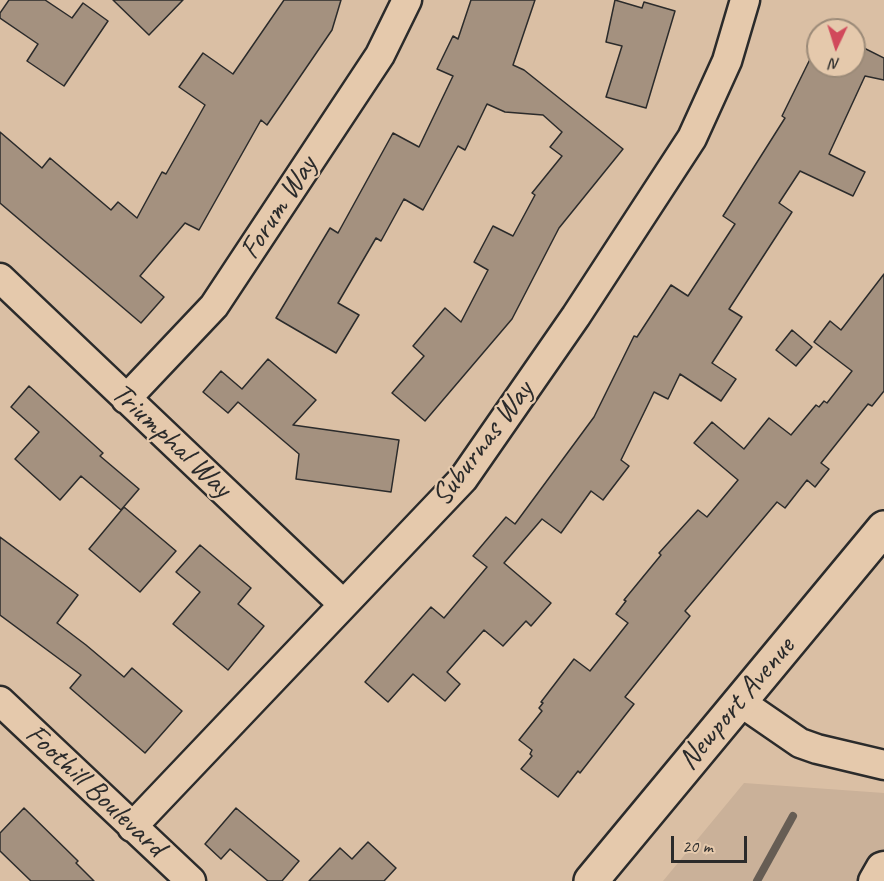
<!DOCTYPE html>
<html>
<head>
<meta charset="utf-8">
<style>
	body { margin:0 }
	#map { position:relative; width:884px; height:881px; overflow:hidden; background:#dabfa4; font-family:Caveat,sans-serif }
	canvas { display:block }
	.north { position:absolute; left:806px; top:18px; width:60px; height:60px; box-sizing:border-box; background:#e5c9ac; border:2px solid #9b8a78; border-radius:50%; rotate:184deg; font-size:16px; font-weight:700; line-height:24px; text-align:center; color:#2b2b2b }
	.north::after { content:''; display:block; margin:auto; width:21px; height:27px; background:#d1495b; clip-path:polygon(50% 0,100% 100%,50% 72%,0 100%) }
	.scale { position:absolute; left:671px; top:836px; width:76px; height:27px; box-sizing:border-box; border:3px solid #2b2b2b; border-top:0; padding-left:8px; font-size:18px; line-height:21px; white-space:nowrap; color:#2b2b2b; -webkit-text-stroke:4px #e5c9ac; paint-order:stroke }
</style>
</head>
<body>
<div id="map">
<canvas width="884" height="881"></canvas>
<div class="north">N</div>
<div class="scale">20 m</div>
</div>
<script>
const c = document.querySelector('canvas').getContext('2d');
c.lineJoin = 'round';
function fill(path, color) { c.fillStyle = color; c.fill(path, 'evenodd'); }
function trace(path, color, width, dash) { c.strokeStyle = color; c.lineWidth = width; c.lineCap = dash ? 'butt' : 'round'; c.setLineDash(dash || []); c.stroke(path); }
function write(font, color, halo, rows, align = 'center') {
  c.font = font + ' Caveat,sans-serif'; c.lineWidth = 4.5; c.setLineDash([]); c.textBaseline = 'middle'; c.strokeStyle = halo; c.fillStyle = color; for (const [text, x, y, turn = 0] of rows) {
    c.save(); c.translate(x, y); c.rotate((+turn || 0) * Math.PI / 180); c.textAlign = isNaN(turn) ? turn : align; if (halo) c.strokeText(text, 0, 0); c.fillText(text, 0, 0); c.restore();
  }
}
fill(new Path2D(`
	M 744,783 L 884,793 L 884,881 L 663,881 Z`), '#cab199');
trace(new Path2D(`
	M 757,881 L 793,816`), '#665d54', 8);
const building = new Path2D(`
	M 9,0 L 45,0 L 72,18 L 83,3 L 108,21 L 64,86 L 27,61 L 38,44 L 0,18 L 0,13 Z
	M 113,0 L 183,0 L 149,35 Z
	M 284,0 L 341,0 L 332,30 L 267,125 L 261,120 L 199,230 L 185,223 L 140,276 L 164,297 L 141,323 L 0,203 L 0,132 L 42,168 L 50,158 L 111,210 L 118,202 L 137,218 L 162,172 L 166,174 L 205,105 L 179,87 L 203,53 L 233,74 Z
	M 471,0 L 535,0 L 513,65 L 524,70 L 623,149 L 559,228 L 512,319 L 425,421 L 392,393 L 424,356 L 413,346 L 445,308 L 461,322 L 488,270 L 474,262 L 493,226 L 513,236 L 535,195 L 532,193 L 562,156 L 550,147 L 562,132 L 543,115 L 505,112 L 487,104 L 465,150 L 458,146 L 423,210 L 404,199 L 381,241 L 376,238 L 338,303 L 359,315 L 336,353 L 276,318 L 330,228 L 338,233 L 393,133 L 419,147 L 453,76 L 437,69 L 453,36 L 458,39 Z
	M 615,0 L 642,8 L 644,2 L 675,11 L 646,108 L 606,97 L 622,46 L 606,42 Z
	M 818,43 L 818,66 L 854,66 L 854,43 L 884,58 L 884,80 L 865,76 L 829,154 L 865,172 L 853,196 L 800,171 L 779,203 L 792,212 L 729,309 L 742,317 L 712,363 L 736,379 L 721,401 L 680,374 L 668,399 L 654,392 L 621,460 L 629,466 L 603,500 L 591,491 L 561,533 L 542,519 L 504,563 L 551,603 L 531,626 L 526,621 L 503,646 L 484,630 L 447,672 L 460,684 L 445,701 L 413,674 L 388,702 L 365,682 L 431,607 L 444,618 L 487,567 L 473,556 L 506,517 L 515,524 L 594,417 L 634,336 L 637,337 L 671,285 L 688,296 L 735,224 L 723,216 L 785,118 L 782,116 Z
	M 884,274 L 884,391 L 872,406 L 868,404 L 821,463 L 829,469 L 815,487 L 807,480 L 785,508 L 777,502 L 685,611 L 690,616 L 625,697 L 634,704 L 580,773 L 578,771 L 558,797 L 521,769 L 532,756 L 530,754 L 532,750 L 519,740 L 542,711 L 539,708 L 543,703 L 541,702 L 574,659 L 590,671 L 628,623 L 616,614 L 626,601 L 624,600 L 661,555 L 659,553 L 698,510 L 707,517 L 738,480 L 694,443 L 712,422 L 744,449 L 769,418 L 791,435 L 816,405 L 819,407 L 824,401 L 827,403 L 852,371 L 814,342 L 830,321 L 841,330 Z
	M 792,330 L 812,347 L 796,366 L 776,350 Z
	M 268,359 L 316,400 L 293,425 L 399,440 L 391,492 L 296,479 L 299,454 L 238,402 L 228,413 L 203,392 L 221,371 L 242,389 Z
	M 29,386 L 103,453 L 100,456 L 139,489 L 121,510 L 81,476 L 60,500 L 15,459 L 39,432 L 11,407 Z
	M 124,507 L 176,551 L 140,592 L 89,549 Z
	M 0,537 L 78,595 L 57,623 L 86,645 L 124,677 L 132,668 L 182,711 L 145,753 L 70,688 L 81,675 L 0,615 Z
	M 200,545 L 251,588 L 238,604 L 264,626 L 228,670 L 173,624 L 200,592 L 176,572 Z
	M 24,808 L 78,861 L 76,863 L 94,881 L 31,881 L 0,851 L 0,833 Z
	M 236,808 L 299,861 L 282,881 L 268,881 L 230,849 L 221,859 L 205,844 Z
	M 368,842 L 396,868 L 384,881 L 309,881 L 340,848 L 352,859 Z`);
fill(building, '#a4917f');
trace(building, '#2b2b2b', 1.5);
const minor = new Path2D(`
	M 0,278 L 343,604
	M 126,399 L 214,306 L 380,55 L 407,0
	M 0,701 L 191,881
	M 739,701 L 800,743 L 817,749 L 884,765
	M 132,827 L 463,479 L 576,316 L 692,138 L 727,61 L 745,0
	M 873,881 L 881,867 L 884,866`);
const major = new Path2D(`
	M 591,881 L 884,528`);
trace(minor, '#2b2b2b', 33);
trace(major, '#2b2b2b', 38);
trace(minor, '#e5c9ac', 28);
trace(major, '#e5c9ac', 33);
write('30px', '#2b2b2b', '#e5c9ac', [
	["Forum Way",279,208,-57],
	["Triumphal Way",171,441,43],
	["Suburnas Way",483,444,-53],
	["Newport Avenue",737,704,-50],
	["Foothill Boulevard",95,791,43]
]);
</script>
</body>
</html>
